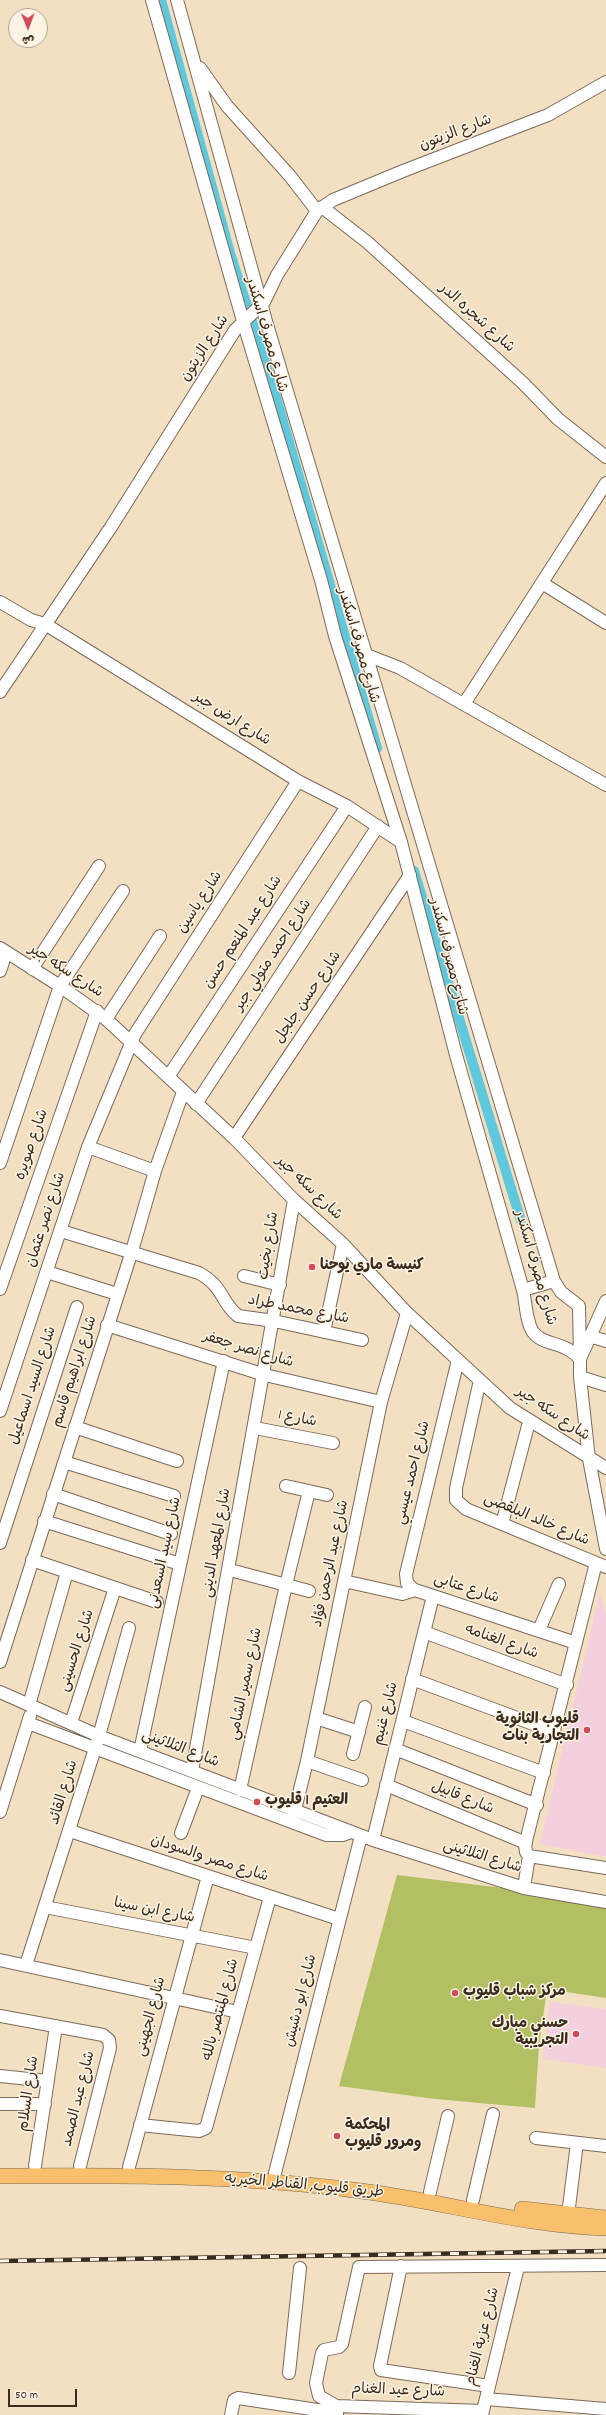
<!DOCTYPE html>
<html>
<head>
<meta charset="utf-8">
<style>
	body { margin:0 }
	#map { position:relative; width:606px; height:2415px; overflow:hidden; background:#f3e0c3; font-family:Dekko,"Playpen Sans Arabic",sans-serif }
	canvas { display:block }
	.north { position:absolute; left:8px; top:8px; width:40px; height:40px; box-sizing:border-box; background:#fcf5e5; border:1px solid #afa495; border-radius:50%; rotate:179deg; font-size:11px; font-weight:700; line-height:16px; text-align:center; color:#3b2a1e }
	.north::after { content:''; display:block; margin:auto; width:14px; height:18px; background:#d1495b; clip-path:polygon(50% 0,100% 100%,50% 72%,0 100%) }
	.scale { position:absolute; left:8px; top:2389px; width:69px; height:18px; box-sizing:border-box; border:2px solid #3b2a1e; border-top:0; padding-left:5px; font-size:12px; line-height:14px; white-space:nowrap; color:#3b2a1e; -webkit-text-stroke:3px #fcf5e5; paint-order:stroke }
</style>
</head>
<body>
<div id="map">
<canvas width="606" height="2415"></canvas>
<div class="north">ش</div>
<div class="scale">50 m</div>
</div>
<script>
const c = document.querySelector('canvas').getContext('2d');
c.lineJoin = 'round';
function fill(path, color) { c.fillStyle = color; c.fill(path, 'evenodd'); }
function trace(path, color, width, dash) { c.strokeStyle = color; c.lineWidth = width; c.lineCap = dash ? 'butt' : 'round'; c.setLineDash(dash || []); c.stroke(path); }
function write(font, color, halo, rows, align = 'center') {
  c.font = font + ' Dekko,"Playpen Sans Arabic",sans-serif'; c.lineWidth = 3; c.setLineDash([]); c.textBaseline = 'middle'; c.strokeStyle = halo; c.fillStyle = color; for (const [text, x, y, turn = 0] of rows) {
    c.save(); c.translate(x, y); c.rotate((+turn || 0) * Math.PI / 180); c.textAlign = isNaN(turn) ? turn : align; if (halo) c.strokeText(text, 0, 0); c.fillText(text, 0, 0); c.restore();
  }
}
fill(new Path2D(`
	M 600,1593 L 606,1615 L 606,1857 L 540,1844 Z
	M 550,2002 L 606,2009 L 606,2068 L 543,2059 Z`), '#f4cfdd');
fill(new Path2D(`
	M 397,1875 L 568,1896 L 606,1908 L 606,1998 L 547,1989 L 539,2045 L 535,2108 L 435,2099 L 339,2086 Z`), '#b2bf62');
trace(new Path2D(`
	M 161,0 L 230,253 L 273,387 L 377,748
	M 414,871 L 521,1221`), '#60c8dc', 10);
const minor = new Path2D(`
	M 152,0 L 243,321 L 321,580 L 335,636 L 401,842 L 456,1055 L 523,1290 C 526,1303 526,1322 533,1332 C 543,1346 565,1341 580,1359
	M 177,0 L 266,321 L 554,1281 L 561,1292 L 579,1306 L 580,1359
	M 200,68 L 227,106 L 290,176 L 317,211
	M 322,207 L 367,242 L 523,383 L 558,419 L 606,457
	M 542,583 L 606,623
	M 0,602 L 31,620 L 45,624 L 298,781 L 347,806 L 401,842
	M 364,654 L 400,668 L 606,785
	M 0,692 L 111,527 L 235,330 L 264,302 L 277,275 L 317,211 L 333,200 L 403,171 L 548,115 L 606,82
	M 464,704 L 606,483
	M 0,948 L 60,986 L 106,1019 L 234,1138 L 294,1200 L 343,1244 L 407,1313 L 510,1408 L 606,1468
	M 32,969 L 99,866
	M 0,971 L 6,953
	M 106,1019 L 160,936
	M 168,1077 L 347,806
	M 196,1104 L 378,826
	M 234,1138 L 410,875
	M 88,1147 L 155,1171
	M 0,1163 L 60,986 L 123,891
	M 61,1231 L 199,1273 C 224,1287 220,1301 238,1316 L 274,1321 L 362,1340
	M 47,1272 L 117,1294
	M 244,1276 L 280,1285
	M 0,1289 L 97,1011
	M 523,1290 L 554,1281
	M 606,1301 L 580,1359 L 580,1377 L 589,1459 L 606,1549
	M 107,1325 L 265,1375 L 381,1402
	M 324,1332 L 343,1244
	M 589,1336 L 606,1341
	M 580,1377 L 606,1385
	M 480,1380 L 456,1488 L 456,1500 L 466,1509 L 606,1567
	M 0,1411 L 88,1147 L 135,1034 L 298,781
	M 75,1427 L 177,1461
	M 255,1428 L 333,1443
	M 64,1462 L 174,1496
	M 286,1486 L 327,1495
	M 53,1494 L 171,1534
	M 44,1521 L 180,1564
	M 502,1524 L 529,1422
	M 0,1543 L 77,1307
	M 32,1560 L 157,1602
	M 230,1570 L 309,1591
	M 344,1581 L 402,1594 L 415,1590 L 576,1643
	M 414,1590 L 407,1583 L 406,1574 L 458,1360
	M 539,1630 L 559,1584
	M 424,1632 L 567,1685
	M 0,1662 L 132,1251 L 155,1171 L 183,1092
	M 412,1679 L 555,1732
	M 0,1692 L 99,1736 L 373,1840 L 524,1888 L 606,1902
	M 29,1705 L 67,1572
	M 316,1718 L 359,1732
	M 403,1721 L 544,1773
	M 28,1723 L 326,1835 L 343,1835 L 351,1832
	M 71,1723 L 115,1588
	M 395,1749 L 537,1805
	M 140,1751 L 224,1361
	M 353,1754 L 365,1707
	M 307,1761 L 362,1780
	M 192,1771 L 294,1200
	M 386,1785 L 526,1843
	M 240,1790 L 286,1585 L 309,1491
	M 0,1812 L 30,1716
	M 292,1822 L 307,1761 L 381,1402 L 407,1313
	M 70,1831 L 339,1919
	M 181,1833 L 198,1788
	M 373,1840 L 433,1596
	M 529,1856 L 526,1852 L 525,1845 L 596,1563
	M 529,1856 L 606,1868
	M 524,1888 L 529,1856
	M 45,1907 L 256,1948
	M 0,1960 L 238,2012
	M 26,1965 L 99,1736 L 129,1628
	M 0,2016 L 103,2035 L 109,2040 L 110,2048 L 80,2166
	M 0,2076 L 48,2081
	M 0,2104 L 45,2104
	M 140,2125 L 199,2131 L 206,2128 L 270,1897
	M 536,2138 L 606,2146
	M 35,2166 L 56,2026
	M 129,2167 L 208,1876
	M 275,2173 L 361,1836
	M 430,2192 L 448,2116
	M 473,2200 L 493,2114
	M 568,2215 L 577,2143
	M 401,2266 L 380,2366 L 381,2370 L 489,2386
	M 289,2373 L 300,2268
	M 486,2399 L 606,2409
	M 336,2406 L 483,2411
	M 231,2415 L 234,2400 L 238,2398 L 337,2413
	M 337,2415 L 336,2406 L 319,2396 L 316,2383 L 322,2353 L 324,2350 L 339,2347 L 342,2344 L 359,2267 L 606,2265
	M 482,2415 L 518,2267`);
const major = new Path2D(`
	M 0,2176 C 120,2175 242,2175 361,2191 C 443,2201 523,2226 606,2228
	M 522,2209 L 606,2218`);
trace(minor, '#7b6a58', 14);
trace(major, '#7b6a58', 16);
trace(minor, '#fff', 12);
trace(major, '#f8bf6c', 15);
const rail = new Path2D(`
	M 0,2261 L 606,2251`);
trace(rail, '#3b2a1e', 4.5);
trace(rail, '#fcf5e5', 3, [9]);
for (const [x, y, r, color] of [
	[312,1267,4,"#d1495b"],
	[587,1730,4,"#d1495b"],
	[257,1802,4,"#d1495b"],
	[455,1993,4,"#d1495b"],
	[576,2034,4,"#d1495b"],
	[337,2136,4,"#d1495b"]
]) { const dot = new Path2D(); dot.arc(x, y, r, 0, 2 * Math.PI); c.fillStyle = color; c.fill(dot); trace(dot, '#fcf5e5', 1.5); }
write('15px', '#3b2a1e', '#fcf5e5', [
	["شارع الزيتون",456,134,-21],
	["شارع شجره الدر",476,319,42],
	["شارع مصرف اسكندر",265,335,74],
	["شارع الزيتون",206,349,-57],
	["شارع مصرف اسكندر",357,646,74],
	["شارع ارض جبر",231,720,32],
	["شارع ياسين",201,903,-57],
	["شارع عبد المنعم حسن",244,933,-57],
	["شارع احمد متولي جبر",274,956,-57],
	["شارع مصرف اسكندر",447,957,76],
	["شارع سكه جير",65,972,33],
	["شارع حسن جلجل",309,998,-56],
	["شارع صويره",33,1145,-71],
	["شارع سكه جير",308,1189,44],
	["شارع نصر عثمان",47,1220,-72],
	["شارع بخيت",270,1246,-81],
	["شارع مصرف اسكندر",534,1268,74],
	["شارع محمد طراد",298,1311,11],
	["شارع نصر جعفر",248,1351,17],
	["شارع ابراهيم قاسم",76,1372,-72],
	["شارع السيد اسماعيل",34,1386,-72],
	["شارع سكه جير",552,1415,34],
	["شارع 1",297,1420,11],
	["شارع احمد عيسي",414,1473,-76],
	["شارع خالد البلقصى",536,1521,23],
	["شارع المعهد الدينى",218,1543,-80],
	["شارع سيد السعدنى",166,1553,-78],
	["شارع عبد الرحمن فؤاد",332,1564,-78],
	["شارع عتابى",466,1590,18],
	["شارع الغنامه",501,1643,20],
	["شارع الحسينى",78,1651,-72],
	["شارع سمير الشامي",247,1684,-78],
	["شارع غنيم",387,1714,-76],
	["شارع الثلاثينى",180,1750,21],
	["شارع القائد",65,1793,-73],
	["شارع قابيل",462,1799,22],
	["شارع الثلاثينى",482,1858,17],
	["شارع مصر والسودان",209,1860,18],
	["شارع ابن سينا",154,1912,11],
	["شارع ابو دشيش",302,2001,-76],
	["شارع المنتصر بالله",222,2010,-75],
	["شارع الجهينى",152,2017,-75],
	["شارع السلام",30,2094,-82],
	["شارع عبد الصمد",80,2099,-76],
	["طريق قليوب, القناطر الخيريه",304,2187,5],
	["شارع عزبة الغنام",484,2337,-76],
	["شارع عيد الغنام",398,2392,2]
]);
write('bold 15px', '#3b2a1e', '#fcf5e5', [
	["كنيسة ماري يوحنا",320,1267],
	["قليوب الثانوية",579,1721,"right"],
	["التجارية بنات",579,1738,"right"],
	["العثيم 1 قليوب",265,1802],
	["مركز شباب قليوب",463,1993],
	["حسني مبارك",568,2025,"right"],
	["التجريبية",568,2042,"right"],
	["المحكمة",345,2127],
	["ومرور قليوب",345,2144]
], 'left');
</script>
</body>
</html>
